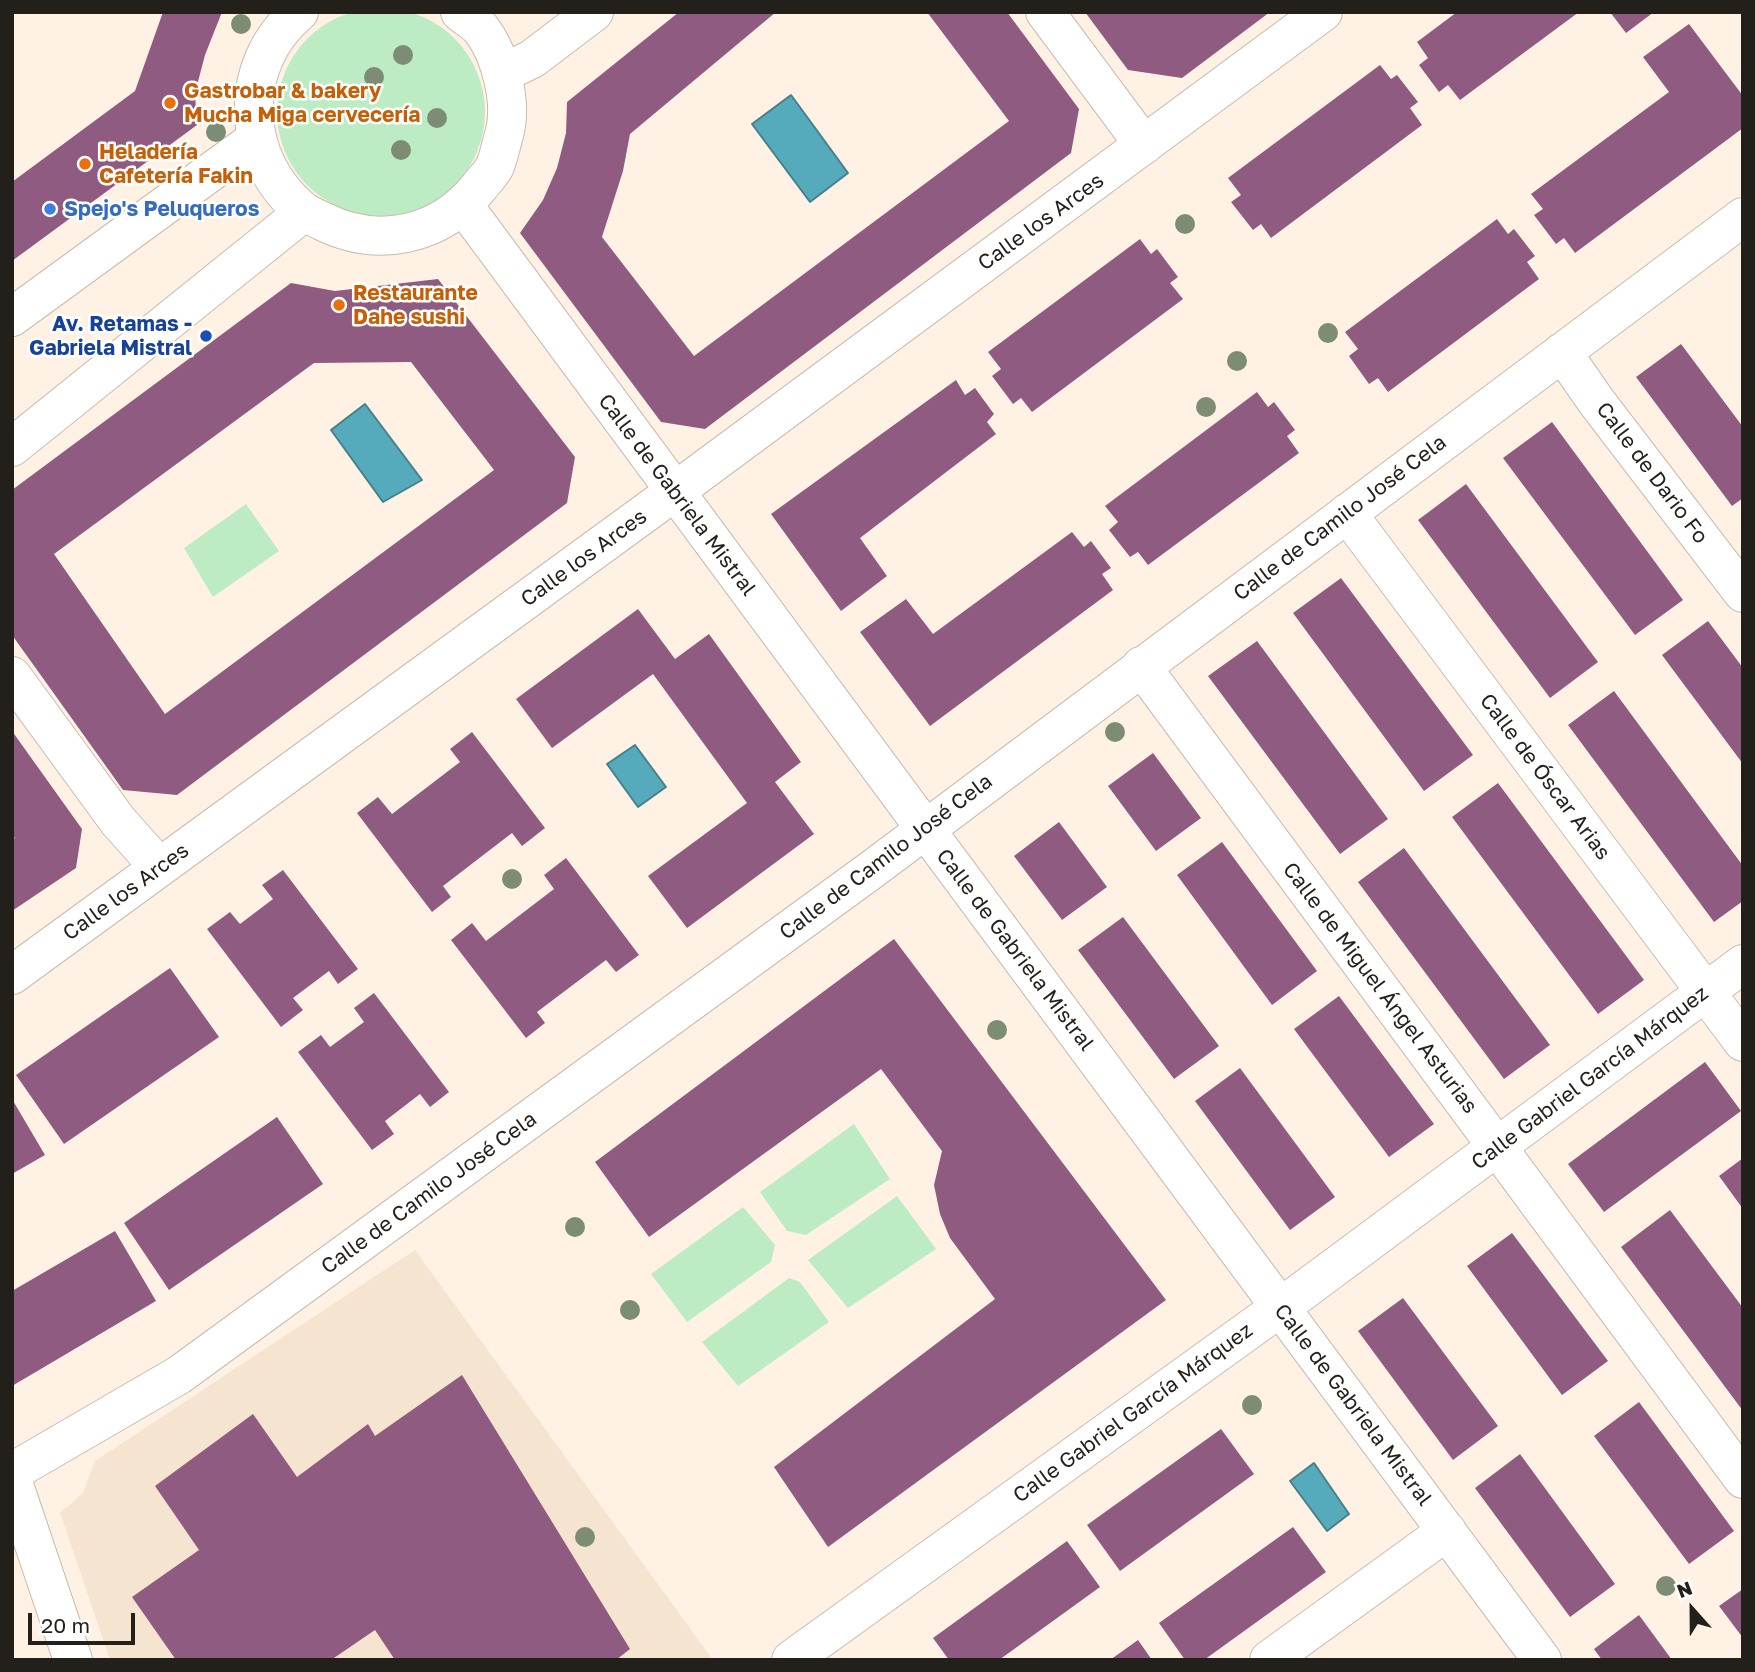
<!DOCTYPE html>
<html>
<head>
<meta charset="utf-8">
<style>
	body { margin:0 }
	#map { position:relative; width:1755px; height:1672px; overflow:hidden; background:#fff2e4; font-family:"Golos Text",sans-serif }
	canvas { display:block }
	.frame { position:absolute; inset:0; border:14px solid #231f1a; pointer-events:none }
	.north { position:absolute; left:1657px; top:1574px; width:70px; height:70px; -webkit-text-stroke:5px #fff; paint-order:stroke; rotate:339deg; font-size:19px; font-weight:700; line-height:28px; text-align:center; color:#231f1a }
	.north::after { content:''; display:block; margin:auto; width:24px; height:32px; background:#231f1a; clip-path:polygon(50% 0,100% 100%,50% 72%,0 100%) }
	.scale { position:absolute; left:28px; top:1613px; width:107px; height:32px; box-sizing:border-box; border:4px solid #231f1a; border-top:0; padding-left:9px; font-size:21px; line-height:24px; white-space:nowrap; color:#231f1a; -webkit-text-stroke:5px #fff; paint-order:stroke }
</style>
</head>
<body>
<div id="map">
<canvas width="1755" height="1672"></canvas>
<div class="frame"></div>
<div class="north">N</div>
<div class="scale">20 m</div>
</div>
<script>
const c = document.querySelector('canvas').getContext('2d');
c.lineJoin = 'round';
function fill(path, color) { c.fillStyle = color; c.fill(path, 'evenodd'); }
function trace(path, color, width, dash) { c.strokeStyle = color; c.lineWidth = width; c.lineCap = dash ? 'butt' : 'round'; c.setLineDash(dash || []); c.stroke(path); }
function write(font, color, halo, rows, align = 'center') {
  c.font = font + ' "Golos Text",sans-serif'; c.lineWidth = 5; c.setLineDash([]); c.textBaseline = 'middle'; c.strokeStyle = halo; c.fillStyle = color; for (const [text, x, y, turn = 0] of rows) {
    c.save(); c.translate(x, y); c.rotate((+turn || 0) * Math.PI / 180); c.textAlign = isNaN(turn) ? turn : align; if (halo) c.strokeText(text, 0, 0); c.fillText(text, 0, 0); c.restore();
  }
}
fill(new Path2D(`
	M 415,1250 L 713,1660 L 110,1660 L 60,1513 L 83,1493 L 95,1461 Z`), '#f5e4d0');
fill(new Path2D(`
	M277 112a104 104 0 1 1 208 0a104 104 0 1 1-208 0Z
	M 246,504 L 279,551 L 213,597 L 184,548 Z
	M 854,1124 L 890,1179 L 806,1235 L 787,1231 L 760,1192 Z
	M 897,1196 L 936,1249 L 848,1308 L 808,1260 Z
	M 743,1207 L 775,1245 L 771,1262 L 687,1322 L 651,1274 Z
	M 789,1278 L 800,1282 L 829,1322 L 738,1386 L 702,1342 Z`), '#bdebc3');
const water = new Path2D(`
	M 791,95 L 848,173 L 810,202 L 752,124 Z
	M 365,404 L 422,480 L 383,502 L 331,430 Z
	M 635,745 L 666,787 L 638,807 L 607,764 Z
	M 1314,1463 L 1349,1514 L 1327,1531 L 1290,1481 Z`);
fill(water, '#55aabc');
trace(water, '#46808b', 2);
fill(new Path2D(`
	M 163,12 L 222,12 L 205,55 L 195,93 L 197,125 L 12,261 L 12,182 L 135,91 Z
	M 679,12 L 776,12 L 630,134 L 623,171 L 602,237 L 694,356 L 1009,121 L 927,12 L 1007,12 L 1079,109 L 1071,153 L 705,429 L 661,422 L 520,233 L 543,200 L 557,168 L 566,133 L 567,102 Z
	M 1085,12 L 1270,12 L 1182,78 L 1128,70 Z
	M 1457,12 L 1579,12 L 1460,100 L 1448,85 L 1439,92 L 1419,65 L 1428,58 L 1417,42 Z
	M 1610,12 L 1654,12 L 1626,33 Z
	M 1689,24 L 1743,96 L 1743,128 L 1575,253 L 1564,238 L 1556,244 L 1534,215 L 1543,209 L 1531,194 L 1669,92 L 1643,57 Z
	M 1380,65 L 1391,79 L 1397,75 L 1418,102 L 1410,108 L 1422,125 L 1271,238 L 1261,224 L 1253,230 L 1231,202 L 1241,195 L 1228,178 Z
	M 1497,219 L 1508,234 L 1514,229 L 1535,256 L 1527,262 L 1539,279 L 1388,392 L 1378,378 L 1369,384 L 1349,356 L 1358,349 L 1345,332 Z
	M 1140,239 L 1151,254 L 1157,249 L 1178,277 L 1170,283 L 1183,299 L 1032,412 L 1021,398 L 1013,404 L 992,376 L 1001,369 L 988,352 Z
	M 438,279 L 575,457 L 567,503 L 177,795 L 123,790 L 12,635 L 12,490 L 291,283 L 335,291 ZM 411,362 L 494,470 L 165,714 L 54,554 L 314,363 Z
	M 1681,344 L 1743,427 L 1743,498 L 1732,506 L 1636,377 Z
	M 956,380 L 965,395 L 975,388 L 994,414 L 987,422 L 996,434 L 860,538 L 887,576 L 841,611 L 771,514 Z
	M 1257,392 L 1268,407 L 1274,402 L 1295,430 L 1287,436 L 1299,453 L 1148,565 L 1138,552 L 1130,557 L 1109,530 L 1118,522 L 1105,506 Z
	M 1552,422 L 1683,600 L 1635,635 L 1503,458 Z
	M 1466,484 L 1598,662 L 1550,698 L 1418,520 Z
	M 1072,532 L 1084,547 L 1091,541 L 1111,568 L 1102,574 L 1113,590 L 930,726 L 860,632 L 906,599 L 933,634 Z
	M 1341,578 L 1473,755 L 1424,791 L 1293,613 Z
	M 638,609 L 675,659 L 709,634 L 801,762 L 775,782 L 814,834 L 687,928 L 648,876 L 747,803 L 653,674 L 552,748 L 516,699 Z
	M 1708,621 L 1743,668 L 1743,764 L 1662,655 Z
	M 1257,641 L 1388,819 L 1340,854 L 1208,676 Z
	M 1614,691 L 1743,866 L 1743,901 L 1714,922 L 1568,725 Z
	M 12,731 L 82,829 L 76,868 L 12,911 L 12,840 L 15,838 L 12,835 Z
	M 472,732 L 545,828 L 522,846 L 512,833 L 443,886 L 451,897 L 432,912 L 357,813 L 378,797 L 392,814 L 460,762 L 450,749 Z
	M 1153,753 L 1201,818 L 1156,851 L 1108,786 Z
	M 1498,783 L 1644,980 L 1598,1014 L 1452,817 Z
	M 1059,822 L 1107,887 L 1062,920 L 1014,856 Z
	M 1222,842 L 1317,971 L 1272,1005 L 1177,875 Z
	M 1404,848 L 1550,1045 L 1504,1079 L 1358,882 Z
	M 566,858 L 639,955 L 616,972 L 606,960 L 537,1012 L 545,1023 L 526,1038 L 451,940 L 472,923 L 486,941 L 554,889 L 544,875 Z
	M 283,870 L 358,969 L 338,984 L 329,971 L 293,998 L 303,1010 L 281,1027 L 207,929 L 230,912 L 240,924 L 273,899 L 262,885 Z
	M 1123,917 L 1219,1046 L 1174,1079 L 1078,950 Z
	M 894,939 L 1166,1300 L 828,1547 L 774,1467 L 995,1299 L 950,1238 L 940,1214 L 934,1185 L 942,1151 L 881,1069 L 649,1237 L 595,1162 Z
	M 170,968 L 219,1037 L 64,1144 L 16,1075 Z
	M 374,993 L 449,1092 L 430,1107 L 420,1094 L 385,1121 L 394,1134 L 372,1150 L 298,1052 L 321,1035 L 330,1047 L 364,1022 L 354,1008 Z
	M 1339,996 L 1434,1124 L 1389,1157 L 1294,1029 Z
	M 1705,1062 L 1741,1111 L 1604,1212 L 1568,1164 Z
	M 1240,1068 L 1335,1197 L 1290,1230 L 1195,1101 Z
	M 12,1099 L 45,1155 L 12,1174 Z
	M 277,1117 L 323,1184 L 169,1290 L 124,1223 Z
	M 1743,1158 L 1743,1209 L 1719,1176 Z
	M 1670,1210 L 1743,1308 L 1743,1411 L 1621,1247 Z
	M 115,1231 L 156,1301 L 12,1386 L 12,1291 Z
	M 1512,1233 L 1608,1361 L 1562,1395 L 1467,1266 Z
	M 1403,1298 L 1498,1426 L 1453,1460 L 1358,1331 Z
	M 462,1375 L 630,1649 L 616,1660 L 395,1660 L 375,1630 L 331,1660 L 176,1660 L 132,1597 L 199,1550 L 155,1486 L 253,1414 L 297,1477 L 368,1424 L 375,1436 Z
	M 1639,1402 L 1734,1531 L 1689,1564 L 1594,1436 Z
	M 1221,1429 L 1254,1474 L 1120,1571 L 1087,1525 Z
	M 1520,1454 L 1615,1584 L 1570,1617 L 1475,1488 Z
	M 1293,1527 L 1326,1572 L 1204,1660 L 1185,1660 L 1159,1623 Z
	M 1067,1541 L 1100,1587 L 999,1660 L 949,1660 L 933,1638 Z
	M 1743,1589 L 1743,1638 L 1719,1606 Z
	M 1639,1615 L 1672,1660 L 1602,1660 L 1594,1649 Z
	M 1138,1640 L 1152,1660 L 1110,1660 Z`), '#8f5b81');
const minor = new Path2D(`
	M 299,12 C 236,65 240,160 303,211 C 309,215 316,218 322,221 C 378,249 440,236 479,187 C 484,180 492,173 495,166 C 499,156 501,145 504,135 C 513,104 501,55 481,29 C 476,23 467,18 460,12
	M 1045,12 L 1144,145
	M 503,73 L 532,59 L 594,12
	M 464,206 C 625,425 788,642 949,861 L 1542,1660
	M 12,317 L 256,139
	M 1562,352 L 1596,401 L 1743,593
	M 12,447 L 304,212
	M 1347,513 L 1743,1042
	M 1141,666 L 1743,1479
	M 12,676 L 118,821 L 159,867
	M 12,975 L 674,492 L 1323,12
	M 12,1472 L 179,1375 L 874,868 L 1743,217
	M 12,1479 L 73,1660
	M 791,1660 L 1296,1296 L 1743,964
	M 1269,1660 L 1447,1531`);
trace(minor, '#c8bcae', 40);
trace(minor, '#fff', 38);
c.fillStyle = '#7d8d75';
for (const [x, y] of [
	[241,24],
	[403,55],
	[374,77],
	[437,118],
	[216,132],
	[401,150],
	[1185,224],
	[1328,333],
	[1237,361],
	[1206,407],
	[1115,732],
	[512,879],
	[997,1030],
	[575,1227],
	[630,1310],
	[1252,1405],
	[585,1537],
	[1666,1586]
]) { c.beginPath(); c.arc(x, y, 10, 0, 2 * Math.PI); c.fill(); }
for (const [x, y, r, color] of [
	[170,103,7,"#e8710a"],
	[85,164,7,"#e8710a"],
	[50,209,7,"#3f7fe0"],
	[339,305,7,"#e8710a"],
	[206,336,7,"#1a4fb4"]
]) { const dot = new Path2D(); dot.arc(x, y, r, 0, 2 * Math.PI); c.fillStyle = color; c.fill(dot); trace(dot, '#fff', 2.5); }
write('bold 21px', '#c56008', '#fff', [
	["Gastrobar & bakery",184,91],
	["Mucha Miga cervecería",184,115],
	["Heladería",99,152],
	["Cafetería Fakin",99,176],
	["Restaurante",353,293],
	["Dahe sushi",353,317]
], 'left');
write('bold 21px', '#366cbe', '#fff', [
	["Spejo's Peluqueros",64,209]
], 'left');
write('21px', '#231f1a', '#fff', [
	["Calle los Arces",1041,222,-36],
	["Calle de Dario Fo",1652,473,53],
	["Calle de Gabriela Mistral",677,495,53],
	["Calle de Camilo José Cela",1340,518,-37],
	["Calle los Arces",584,558,-36],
	["Calle de Óscar Arias",1545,777,53],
	["Calle de Camilo José Cela",886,857,-37],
	["Calle los Arces",126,892,-36],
	["Calle de Gabriela Mistral",1015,950,53],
	["Calle de Miguel Ángel Asturias",1380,988,53],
	["Calle Gabriel García Márquez",1590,1078,-37],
	["Calle de Camilo José Cela",429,1193,-36],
	["Calle de Gabriela Mistral",1353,1405,53],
	["Calle Gabriel García Márquez",1133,1413,-36]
]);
write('bold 21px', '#164399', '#fff', [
	["Av. Retamas -",192,324],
	["Gabriela Mistral",192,348]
], 'right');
</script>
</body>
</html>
